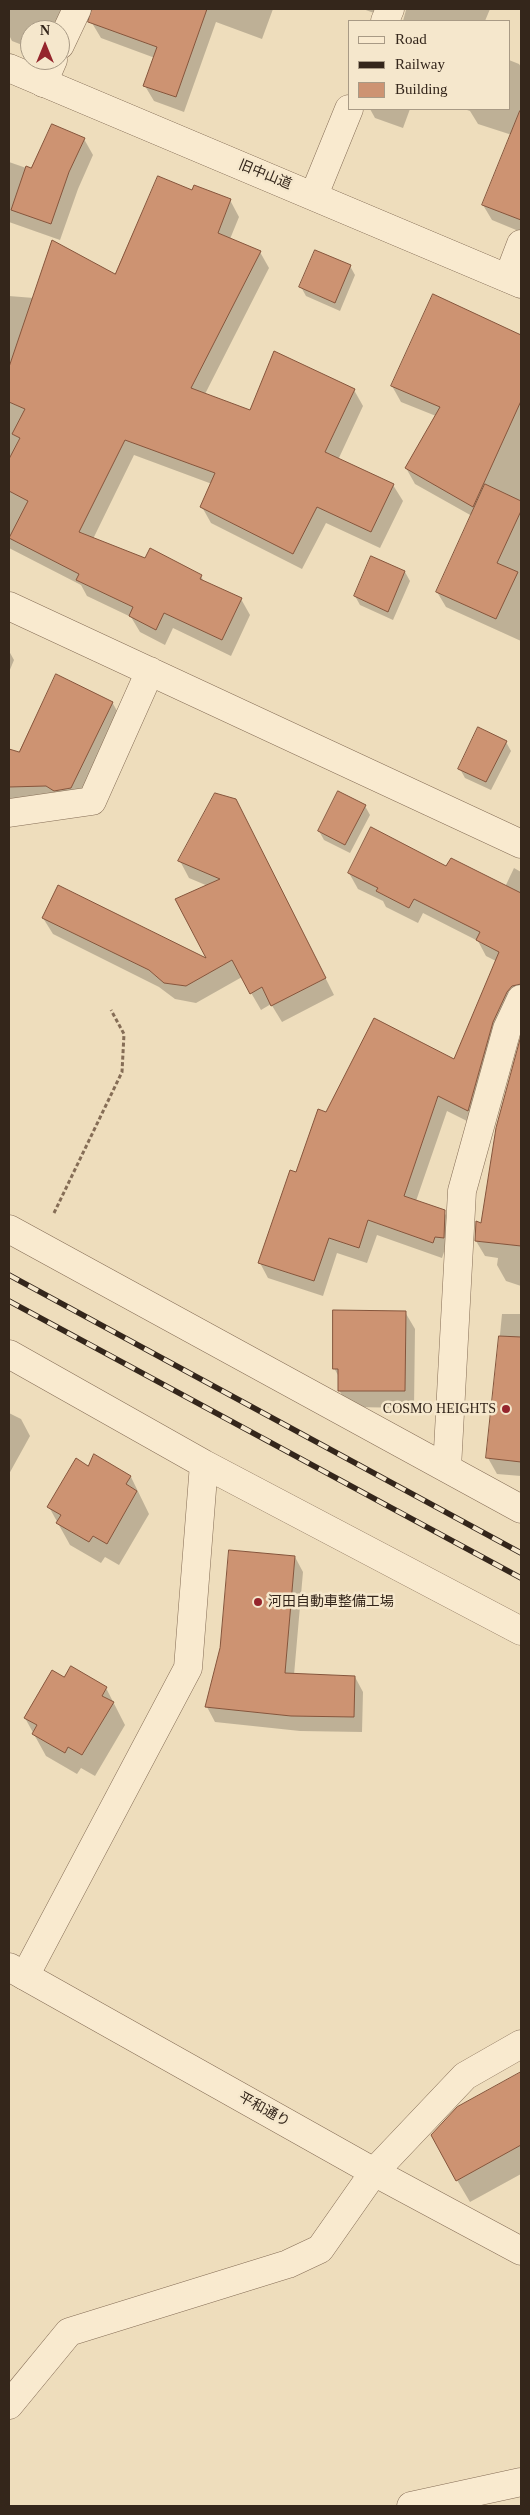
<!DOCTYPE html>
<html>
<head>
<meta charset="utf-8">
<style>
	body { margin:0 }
	#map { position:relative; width:530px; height:2515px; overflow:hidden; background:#eeddbc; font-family:"Times New Roman",serif }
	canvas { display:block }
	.frame { position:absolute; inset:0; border:10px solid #34261b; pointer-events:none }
	.legend { position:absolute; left:348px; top:20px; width:162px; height:90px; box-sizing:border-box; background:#f5e7cc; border:1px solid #a89a85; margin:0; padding:6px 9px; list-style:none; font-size:15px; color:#34261b }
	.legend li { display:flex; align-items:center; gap:10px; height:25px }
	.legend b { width:25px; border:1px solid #a89a85 }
	.north { position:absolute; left:20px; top:20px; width:50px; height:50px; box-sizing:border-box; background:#f5e7cc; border:1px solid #a89a85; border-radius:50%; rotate:0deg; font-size:14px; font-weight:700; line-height:20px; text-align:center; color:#34261b }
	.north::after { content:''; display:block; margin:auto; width:18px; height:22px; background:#95252c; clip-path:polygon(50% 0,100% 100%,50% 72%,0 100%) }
</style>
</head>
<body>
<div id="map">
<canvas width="530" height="2515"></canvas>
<div class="frame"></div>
<ul class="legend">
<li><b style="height:6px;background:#f9eacf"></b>Road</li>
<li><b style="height:6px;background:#34261b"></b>Railway</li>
<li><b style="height:14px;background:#cd9372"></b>Building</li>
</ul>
<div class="north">N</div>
</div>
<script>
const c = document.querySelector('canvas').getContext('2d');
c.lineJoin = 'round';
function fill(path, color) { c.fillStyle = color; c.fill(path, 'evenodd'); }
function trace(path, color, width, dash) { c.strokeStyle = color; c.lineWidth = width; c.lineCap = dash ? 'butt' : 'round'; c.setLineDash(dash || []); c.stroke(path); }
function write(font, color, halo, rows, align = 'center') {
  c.font = font + ' "Times New Roman","Noto Sans JP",serif'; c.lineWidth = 5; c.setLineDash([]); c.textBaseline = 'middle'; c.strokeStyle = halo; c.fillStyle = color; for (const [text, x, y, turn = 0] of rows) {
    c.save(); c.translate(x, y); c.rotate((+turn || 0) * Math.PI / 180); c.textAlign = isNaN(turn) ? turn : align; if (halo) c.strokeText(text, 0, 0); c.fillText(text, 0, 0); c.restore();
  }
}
fill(new Path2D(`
	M 9,9 L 67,9 L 58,30 L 30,30 L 30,48 L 12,41 L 9,35 Z
	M 98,9 L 273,9 L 262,39 L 216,22 L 184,112 L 154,101 L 145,86 L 155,58 L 101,38 L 92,23 Z
	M 363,9 L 398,9 L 385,17 Z
	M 399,9 L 490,9 L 485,21 L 403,21 L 406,10 Z
	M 509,60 L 519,64 L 521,67 L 521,232 L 492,220 L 483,205 L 512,135 L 478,124 L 470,111 L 464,109 L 509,109 Z
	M 370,109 L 410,109 L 403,128 L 375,118 Z
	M 84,139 L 93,155 L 78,189 L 60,240 L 9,222 L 9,162 L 32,170 Z
	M 193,192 L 230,200 L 239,217 L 230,239 L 260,252 L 269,268 L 205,394 L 251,412 L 354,390 L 363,406 L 338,460 L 393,485 L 403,501 L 380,548 L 326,523 L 302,569 L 211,523 L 202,507 L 212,484 L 134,455 L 93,539 L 146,560 L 201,576 L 204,582 L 241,599 L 250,615 L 231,656 L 173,628 L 165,645 L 140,632 L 131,617 L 87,596 L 81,585 L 9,548 L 9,296 L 34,298 L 116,275 Z
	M 350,266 L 355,275 L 340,311 L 306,296 L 301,287 Z
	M 434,296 L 521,336 L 521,641 L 446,607 L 437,592 L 472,516 L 415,484 L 406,468 L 436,416 L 401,402 L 392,386 Z
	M 405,572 L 410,581 L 393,620 L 360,605 L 355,596 Z
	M 9,651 L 14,660 L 9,672 Z
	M 57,675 L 112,702 L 121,718 L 79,803 L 12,802 L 9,796 L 9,776 Z
	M 506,742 L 511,751 L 491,790 L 465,778 L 460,769 Z
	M 236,800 L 334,995 L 282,1022 L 271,1004 L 261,1010 L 242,977 L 196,1003 L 175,999 L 159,987 L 53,934 L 43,918 L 209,961 L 208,886 L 189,878 L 180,861 Z
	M 365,806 L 370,815 L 350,853 L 324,840 L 319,831 Z
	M 447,868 L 505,887 L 514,868 L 521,872 L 521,1001 L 477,1126 L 447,1111 L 416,1201 L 444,1212 L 453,1227 L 452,1253 L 444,1252 L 442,1258 L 377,1235 L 367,1263 L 337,1253 L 323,1296 L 268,1278 L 260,1263 L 297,1174 L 327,1113 L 455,1060 L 496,961 L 486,956 L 478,941 L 423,913 L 418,923 L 386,907 L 383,901 L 358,889 L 349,873 Z
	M 521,1041 L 521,1286 L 506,1281 L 497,1265 L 498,1258 L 485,1256 L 476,1241 L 482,1225 L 497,1128 Z
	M 405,1312 L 415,1329 L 414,1408 L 349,1407 L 339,1390 L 339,1377 L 334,1368 Z
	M 502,1314 L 521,1314 L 521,1476 L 497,1474 L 488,1458 Z
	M 9,1413 L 21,1419 L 30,1436 L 9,1474 Z
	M 131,1477 L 149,1514 L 119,1565 L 105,1557 L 101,1563 L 70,1545 L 49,1507 Z
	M 295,1557 L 303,1572 L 294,1675 L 355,1677 L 363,1692 L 362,1732 L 300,1731 L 215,1722 L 207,1707 L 221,1648 Z
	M 106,1688 L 125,1725 L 95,1776 L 81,1768 L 77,1774 L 46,1756 L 25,1718 Z
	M 516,2077 L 521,2086 L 521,2174 L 470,2202 L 457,2180 Z`), '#0003');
const building = new Path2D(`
	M 92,9 L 207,9 L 176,97 L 143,86 L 157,47 L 88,22 Z
	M 520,111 L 521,112 L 521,220 L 482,205 Z
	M 52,124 L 85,138 L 69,172 L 51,224 L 11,210 L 26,166 L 31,168 Z
	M 158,176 L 192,190 L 194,185 L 231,199 L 218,233 L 261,251 L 191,388 L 250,410 L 274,351 L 355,389 L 325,452 L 394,484 L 371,532 L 317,507 L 293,554 L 200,507 L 215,473 L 125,440 L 79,532 L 145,558 L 150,548 L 202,575 L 200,579 L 242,598 L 222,640 L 164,613 L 156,630 L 129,616 L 133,607 L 76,580 L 79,574 L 9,538 L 28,501 L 9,491 L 9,459 L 20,438 L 12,434 L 25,409 L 9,402 L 9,367 L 52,240 L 115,274 Z
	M 315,250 L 351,265 L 335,303 L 299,287 Z
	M 433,294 L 521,335 L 521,401 L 473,507 L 405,468 L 440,407 L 391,386 Z
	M 485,484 L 521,501 L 521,511 L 497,563 L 518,572 L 496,619 L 436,592 Z
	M 371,556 L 405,571 L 388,612 L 354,596 Z
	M 56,674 L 113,702 L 71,788 L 54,791 L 46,786 L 9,787 L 9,749 L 19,752 Z
	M 478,727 L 507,741 L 486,782 L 458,769 Z
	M 338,791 L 366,805 L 345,845 L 318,831 Z
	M 215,793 L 236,799 L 326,978 L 271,1006 L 262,987 L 250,994 L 232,960 L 186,986 L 164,983 L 149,970 L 42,918 L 58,885 L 206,958 L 175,899 L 220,879 L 178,861 Z
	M 371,827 L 446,866 L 451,858 L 521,893 L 521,984 L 512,986 L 507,992 L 493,1022 L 468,1111 L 438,1096 L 404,1196 L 445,1210 L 444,1238 L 435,1237 L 433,1243 L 368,1220 L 359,1248 L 329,1238 L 314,1281 L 258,1263 L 290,1170 L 296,1172 L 318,1109 L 326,1112 L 374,1018 L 454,1059 L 499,952 L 476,940 L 480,932 L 414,899 L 409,908 L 376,891 L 378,888 L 348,873 Z
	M 521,1036 L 521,1246 L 475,1241 L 476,1221 L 481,1223 L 496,1128 Z
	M 333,1310 L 406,1311 L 405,1391 L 338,1391 L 338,1369 L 333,1369 Z
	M 499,1336 L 521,1337 L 521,1462 L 486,1458 Z
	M 94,1454 L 131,1476 L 126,1484 L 137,1491 L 107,1544 L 93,1536 L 89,1542 L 56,1523 L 61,1515 L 47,1507 L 76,1458 L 88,1466 Z
	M 229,1550 L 295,1556 L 285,1673 L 355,1676 L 354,1717 L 291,1716 L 205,1707 L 220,1648 Z
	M 71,1666 L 107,1687 L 102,1696 L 114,1702 L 82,1755 L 68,1747 L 65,1753 L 32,1734 L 37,1725 L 24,1718 L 52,1670 L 64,1677 Z
	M 521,2072 L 521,2145 L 456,2181 L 431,2135 L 457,2107 Z`);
fill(building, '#cd9372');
trace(building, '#85553c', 1);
const minor = new Path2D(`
	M 385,21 L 390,9
	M 60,45 L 77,9
	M 43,83 L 53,60
	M 314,195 L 349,109
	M 508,278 L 521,244
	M 9,606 L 521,844
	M 9,813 L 92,801 L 150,671
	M 9,1229 L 521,1509
	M 9,1354 L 204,1464 L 521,1631
	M 447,1468 L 462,1191 L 507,1029 L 521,999
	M 25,1976 L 188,1668 L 204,1464
	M 9,2405 L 69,2332 L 288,2264 L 320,2249 L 374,2172 L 465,2076 L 521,2044
	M 411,2506 L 521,2482`);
const tertiary = new Path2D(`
	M 9,1967 L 374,2172 L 521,2251`);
const secondary = new Path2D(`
	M 9,68 L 521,284`);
trace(minor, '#856d56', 29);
trace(tertiary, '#856d56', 29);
trace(secondary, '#674e39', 29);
trace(new Path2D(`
	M 54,1213 L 122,1072 L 124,1034 L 111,1010`), '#856d56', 3, [4, 2.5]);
trace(minor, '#f9eacf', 28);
trace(tertiary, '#f9eacf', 28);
trace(secondary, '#f9eacf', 28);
const rail = new Path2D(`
	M 9,1275 L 521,1553
	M 9,1301 L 521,1578`);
trace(rail, '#34261b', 5.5);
trace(rail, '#f5e7cc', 4, [11]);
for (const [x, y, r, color] of [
	[506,1409,5,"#95252c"],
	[258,1602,5,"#95252c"]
]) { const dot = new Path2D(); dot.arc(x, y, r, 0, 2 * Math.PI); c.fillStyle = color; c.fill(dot); trace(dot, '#f5e7cc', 2); }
write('14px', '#34261b', '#f5e7cc', [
	["旧中山道",265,175,22],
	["平和通り",264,2110,29]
]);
write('14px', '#34261b', '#f5e7cc', [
	["COSMO HEIGHTS",496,1409],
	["河田自動車整備工場",268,1602,"left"]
], 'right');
</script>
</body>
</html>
